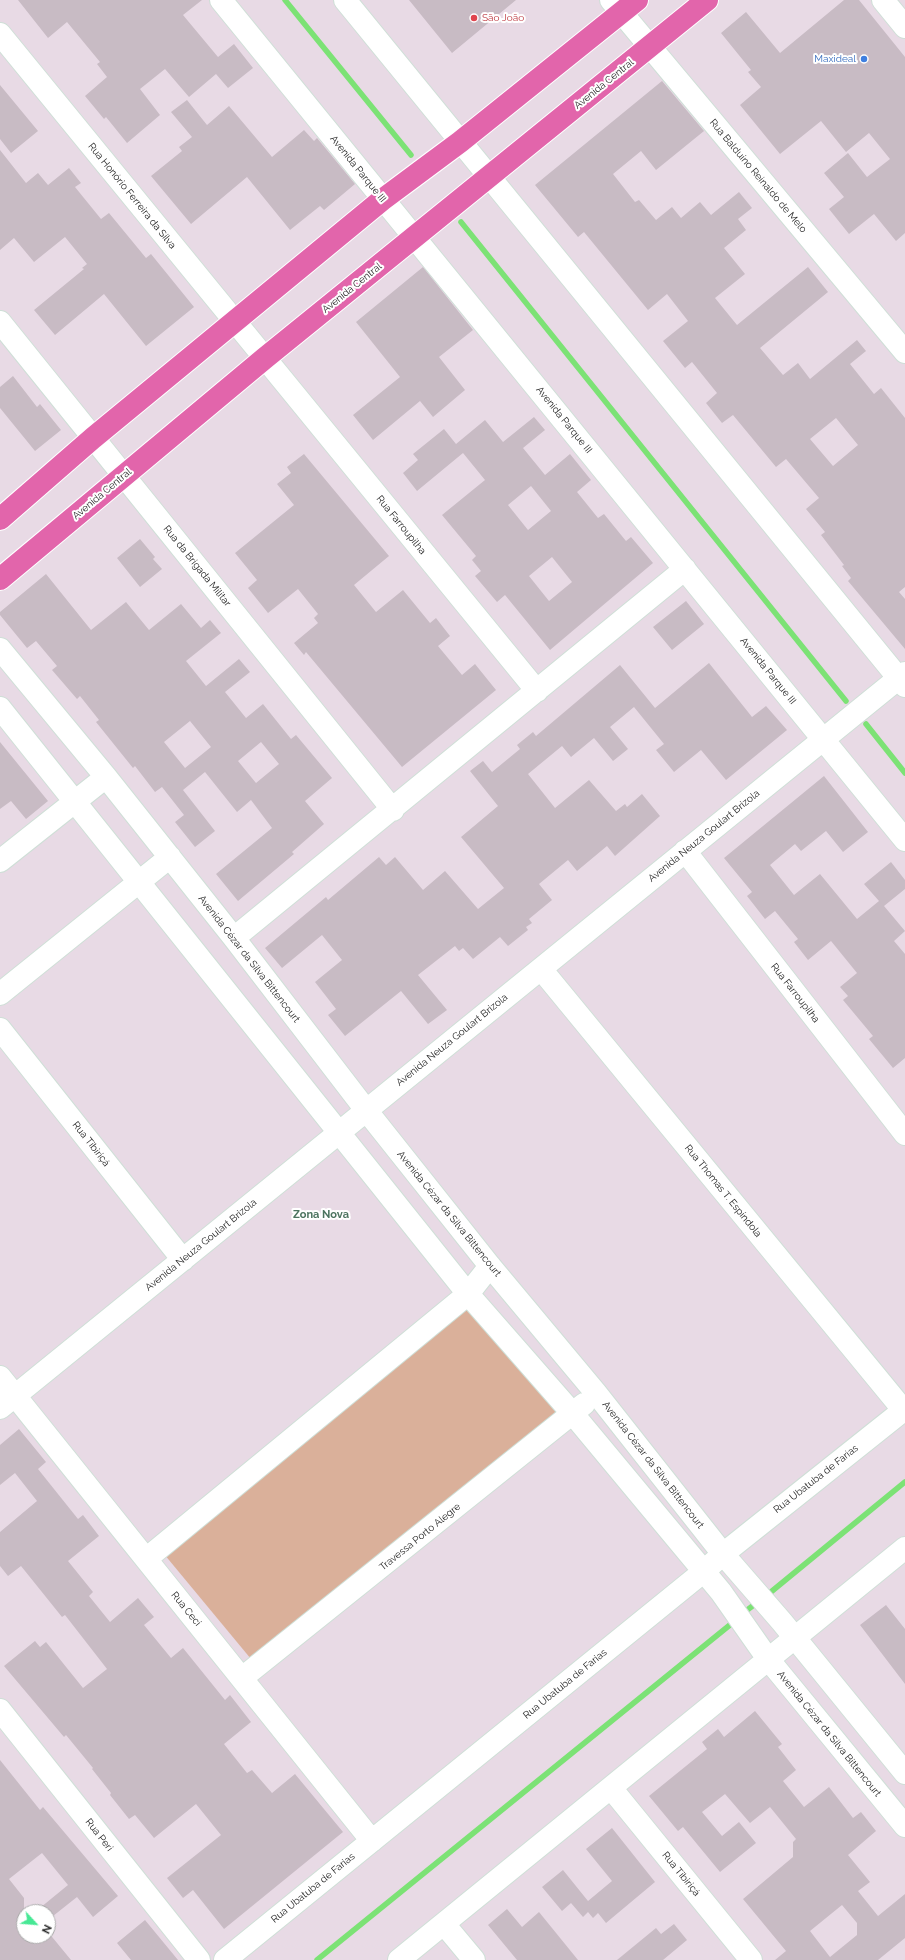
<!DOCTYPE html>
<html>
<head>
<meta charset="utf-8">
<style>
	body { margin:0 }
	#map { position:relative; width:905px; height:1960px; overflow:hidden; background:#e8dae5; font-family:Raleway,sans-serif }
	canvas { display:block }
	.north { position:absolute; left:16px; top:1904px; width:40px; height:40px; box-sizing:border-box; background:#fff; border:1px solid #a9a9a9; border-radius:50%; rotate:116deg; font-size:11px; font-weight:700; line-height:16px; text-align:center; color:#272727 }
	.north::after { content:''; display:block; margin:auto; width:14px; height:18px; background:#47e895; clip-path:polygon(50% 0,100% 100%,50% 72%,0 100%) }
</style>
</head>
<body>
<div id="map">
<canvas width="905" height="1960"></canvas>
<div class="north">N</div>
</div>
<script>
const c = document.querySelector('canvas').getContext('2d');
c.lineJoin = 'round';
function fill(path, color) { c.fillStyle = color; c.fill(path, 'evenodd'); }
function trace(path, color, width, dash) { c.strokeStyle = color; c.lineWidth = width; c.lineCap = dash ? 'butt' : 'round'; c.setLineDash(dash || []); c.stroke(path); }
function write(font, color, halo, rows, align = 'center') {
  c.font = font + ' Raleway,sans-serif'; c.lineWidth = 4; c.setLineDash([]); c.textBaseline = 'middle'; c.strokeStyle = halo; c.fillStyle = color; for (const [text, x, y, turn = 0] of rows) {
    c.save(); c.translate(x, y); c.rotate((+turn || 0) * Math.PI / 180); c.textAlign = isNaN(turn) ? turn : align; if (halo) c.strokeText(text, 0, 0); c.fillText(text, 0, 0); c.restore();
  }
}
fill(new Path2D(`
	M 471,1305 L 559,1413 L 251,1659 L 164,1554 Z`), '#dab09a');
trace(new Path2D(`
	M 285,0 L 411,155
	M 461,222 L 846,701
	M 866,724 L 905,773
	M 766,1596 L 905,1482
	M 742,1614 L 759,1601
	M 317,1960 L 736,1620`), '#7ce275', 5.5);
fill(new Path2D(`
	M 18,0 L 202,0 L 183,15 L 218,57 L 234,44 L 253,68 L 228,88 L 216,74 L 189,97 L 165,69 L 140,89 L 160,115 L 127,143 L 106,117 L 104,119 L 85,96 L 107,77 L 97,64 L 100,62 L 67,22 L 48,38 Z
	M 409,0 L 516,0 L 452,53 Z
	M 844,0 L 859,0 L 905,57 L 905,233 L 896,241 L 874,214 L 849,234 L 829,209 L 844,197 L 824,173 L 848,153 L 867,177 L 890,159 L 869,133 L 846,152 L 821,121 L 780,154 L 740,105 L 761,87 L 748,72 L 751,70 L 721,33 L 746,12 L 780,53 Z
	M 662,81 L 704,131 L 656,170 L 641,151 L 613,174 L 635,202 L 639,200 L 656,220 L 672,207 L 681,218 L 700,202 L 711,215 L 739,192 L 752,208 L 738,219 L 746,230 L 724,248 L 745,274 L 715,298 L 737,325 L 808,267 L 828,292 L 760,348 L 783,375 L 798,363 L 810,379 L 857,340 L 866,351 L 850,364 L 874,394 L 881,388 L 905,418 L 905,587 L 899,592 L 905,599 L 905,649 L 848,581 L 851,578 L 842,566 L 844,565 L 821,535 L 825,532 L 806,509 L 819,498 L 786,459 L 776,467 L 733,415 L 722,423 L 706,403 L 717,393 L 692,362 L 685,368 L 663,341 L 688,321 L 667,294 L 648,310 L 584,232 L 578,237 L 535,185 ZM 836,418 L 858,445 L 833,466 L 810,439 Z
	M 0,85 L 38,131 L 11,153 L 0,139 Z
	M 187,100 L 207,125 L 229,106 L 272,157 L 304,130 L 314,141 L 317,138 L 355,184 L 324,210 L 320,206 L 290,230 L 247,177 L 191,224 L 151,176 L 182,151 L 179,147 L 192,137 L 171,112 Z
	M 0,150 L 26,183 L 38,173 L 48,185 L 69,168 L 81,183 L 75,187 L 101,219 L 109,213 L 146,258 L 151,254 L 194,307 L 146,346 L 104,294 L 55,335 L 34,310 L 84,269 L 82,268 L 87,264 L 65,237 L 34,262 L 14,238 L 0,250 Z
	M 423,267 L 473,330 L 439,357 L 465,390 L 433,417 L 420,401 L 373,440 L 353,415 L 400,377 L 356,322 Z
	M 13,376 L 37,407 L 40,404 L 61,430 L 35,451 L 0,408 L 0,387 Z
	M 534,417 L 545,430 L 523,448 L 545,475 L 570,454 L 591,480 L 577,492 L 598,518 L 604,514 L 626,541 L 631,537 L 653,563 L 550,650 L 505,595 L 497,602 L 475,576 L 481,571 L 472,560 L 476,556 L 442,515 L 485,480 L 463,453 L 417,491 L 403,473 L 418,460 L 413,454 L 444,429 L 456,444 L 485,420 L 503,442 ZM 531,486 L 551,511 L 528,530 L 508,505 ZM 552,557 L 572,582 L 549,601 L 529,576 Z
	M 304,454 L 389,556 L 354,585 L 376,612 L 403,590 L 430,623 L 436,618 L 450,636 L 438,646 L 462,675 L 475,664 L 496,690 L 402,767 L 306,652 L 304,655 L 294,643 L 318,623 L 314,618 L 318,614 L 298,589 L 268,613 L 248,588 L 257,580 L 235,553 L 294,505 L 277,484 L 291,473 L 287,467 Z
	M 140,539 L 155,557 L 153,559 L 162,569 L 140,587 L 117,558 Z
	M 46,574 L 91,630 L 126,602 L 149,630 L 181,604 L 201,628 L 210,620 L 221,633 L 186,661 L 206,686 L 239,659 L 250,672 L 225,692 L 246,718 L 263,704 L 291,739 L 296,735 L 332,778 L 305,801 L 324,824 L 292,852 L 294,854 L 238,901 L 216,874 L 272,828 L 251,800 L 237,812 L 205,772 L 183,790 L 215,831 L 195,847 L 175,822 L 184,815 L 162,787 L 155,792 L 135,766 L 133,768 L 96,722 L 99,720 L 80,696 L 77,699 L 52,670 L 57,666 L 36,641 L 27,648 L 0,615 L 0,612 ZM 190,721 L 211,747 L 185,768 L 164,742 ZM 261,742 L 279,764 L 256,783 L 238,761 Z
	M 686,601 L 704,624 L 672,650 L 653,627 Z
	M 709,663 L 752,717 L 766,706 L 787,730 L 726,780 L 701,750 L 674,772 L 656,750 L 664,744 L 634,707 L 610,727 L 628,749 L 613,761 L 594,738 L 571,757 L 562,746 L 528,774 L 555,808 L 589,780 L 616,811 L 625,804 L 627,807 L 642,794 L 660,816 L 615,856 L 607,846 L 577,871 L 568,860 L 539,884 L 552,900 L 529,919 L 532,923 L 526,927 L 528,930 L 508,946 L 500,937 L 473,959 L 463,948 L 459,951 L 455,946 L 418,975 L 447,1010 L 428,1024 L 401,991 L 345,1036 L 328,1015 L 336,1009 L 315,982 L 342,960 L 322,935 L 282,968 L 265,948 L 326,897 L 328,900 L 379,857 L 386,865 L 395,857 L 423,890 L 445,871 L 478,909 L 504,888 L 461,837 L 498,806 L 470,771 L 483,761 L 492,772 L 520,749 L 517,745 L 533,732 L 536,736 L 620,665 L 655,708 Z
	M 0,742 L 48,801 L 26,819 L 11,801 L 0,809 Z
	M 824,776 L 868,832 L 843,852 L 826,831 L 801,851 L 795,844 L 770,865 L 794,895 L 820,874 L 857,919 L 879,901 L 864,884 L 891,862 L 905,880 L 905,889 L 884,906 L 905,931 L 894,941 L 905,954 L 905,1058 L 893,1068 L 869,1039 L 873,1036 L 843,1000 L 848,996 L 840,987 L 857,973 L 831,941 L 808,960 L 794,942 L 798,939 L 775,911 L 765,919 L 747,896 L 752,892 L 724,858 Z
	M 19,1429 L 46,1462 L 38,1469 L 78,1519 L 83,1515 L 99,1536 L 68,1561 L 93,1592 L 89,1596 L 110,1622 L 138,1598 L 154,1617 L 144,1625 L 171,1658 L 183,1648 L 225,1700 L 230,1695 L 251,1722 L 224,1744 L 247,1773 L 252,1770 L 272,1793 L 295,1774 L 343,1832 L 224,1929 L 193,1890 L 183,1898 L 167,1878 L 221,1835 L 196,1804 L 154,1838 L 135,1815 L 129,1819 L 110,1795 L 111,1793 L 92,1769 L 93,1768 L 66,1735 L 64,1737 L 4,1666 L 35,1641 L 40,1647 L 46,1642 L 83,1688 L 107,1669 L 65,1615 L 62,1617 L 21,1566 L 8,1576 L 0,1566 L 0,1532 L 37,1501 L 15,1473 L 0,1485 L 0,1445 Z
	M 886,1605 L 905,1629 L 905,1684 L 860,1625 Z
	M 755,1711 L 782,1744 L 778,1747 L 796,1770 L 783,1781 L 804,1807 L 829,1787 L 853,1818 L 861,1812 L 876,1831 L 848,1855 L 870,1882 L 858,1891 L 878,1916 L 905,1894 L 905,1938 L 878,1960 L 775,1960 L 786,1951 L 743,1899 L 793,1857 L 793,1842 L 796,1839 L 770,1807 L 750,1823 L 725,1794 L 702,1812 L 722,1836 L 739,1822 L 756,1843 L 720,1872 L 683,1827 L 678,1831 L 649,1796 L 707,1749 L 702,1742 L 718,1729 L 724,1737 ZM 842,1905 L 857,1923 L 857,1935 L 830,1957 L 810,1931 Z
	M 0,1760 L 40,1810 L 43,1807 L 118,1896 L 93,1917 L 77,1897 L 48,1920 L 48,1912 L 35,1912 L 68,1885 L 42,1853 L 9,1879 L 24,1898 L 24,1936 L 48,1936 L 48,1932 L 71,1960 L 0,1960 Z
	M 612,1828 L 655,1882 L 606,1923 L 598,1913 L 593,1918 L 588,1912 L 583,1917 L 571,1903 L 562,1911 L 542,1887 L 563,1870 L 588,1901 L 612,1881 L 586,1849 Z
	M 507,1909 L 522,1927 L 539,1912 L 578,1960 L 517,1960 L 488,1925 Z
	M 145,1920 L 178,1960 L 131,1960 L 117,1943 Z
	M 674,1924 L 687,1940 L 663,1960 L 617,1960 L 656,1928 L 661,1934 Z`), '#c8bbc4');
const minor = new Path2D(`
	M 221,0 L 905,840
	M 345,0 L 905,686
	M 611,0 L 905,352
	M 883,0 L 905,27
	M 0,34 L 537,691
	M 0,322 L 393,810
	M 0,649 L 106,777 L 234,938 L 366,1110 L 490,1266 L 596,1393 L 723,1554 L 782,1622 L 905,1773
	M 0,708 L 468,1294 L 573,1414 L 721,1592 L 768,1659 L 905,1826
	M 685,851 L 905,1134
	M 0,861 L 106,777
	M 234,938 L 685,569
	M 541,969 L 905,1412
	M 0,994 L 170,857
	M 0,1029 L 183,1260
	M 0,1377 L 372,1841
	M 0,1408 L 905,673
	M 146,1559 L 468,1294 L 490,1266
	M 242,1678 L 584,1404
	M 0,1710 L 199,1960
	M 611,1788 L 751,1960
	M 444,1924 L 474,1960
	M 225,1960 L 703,1572 L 723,1554 L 905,1409
	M 399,1960 L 905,1548`);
const major = new Path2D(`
	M 0,519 L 93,438 L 382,200 L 460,142 L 637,0
	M 0,579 L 265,358 L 707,0`);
trace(minor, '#cfdfd7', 24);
trace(major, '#fff', 24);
trace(minor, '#fff', 22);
trace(major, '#e265ab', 22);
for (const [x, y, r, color] of [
	[474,18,4,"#e0444e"],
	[864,59,4,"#3f7fe0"]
]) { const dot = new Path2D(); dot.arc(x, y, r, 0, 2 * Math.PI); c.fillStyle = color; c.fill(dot); trace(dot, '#fff', 1.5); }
write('10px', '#be3a42', '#fff', [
	["São João",482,18]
], 'left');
write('10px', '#366cbe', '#fff', [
	["Maxideal",856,59]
], 'right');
write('10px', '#272727', '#fff', [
	["Avenida Central",604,84,-39],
	["Avenida Parque III",358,169,51],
	["Rua Balduíno Reinaldo de Melo",758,176,50],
	["Rua Honório Ferreira da Silva",132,196,51],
	["Avenida Central",352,288,-39],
	["Avenida Parque III",564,420,51],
	["Avenida Central",102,494,-40],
	["Rua Farroupilha",401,525,51],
	["Rua da Brigada Militar",197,566,51],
	["Avenida Parque III",768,671,51],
	["Avenida Neuza Goulart Brizola",704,836,-39],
	["Avenida Cézar da Silva Bittencourt",249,959,52],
	["Rua Farroupilha",795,993,52],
	["Avenida Neuza Goulart Brizola",452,1040,-39],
	["Rua Tibiriçá",91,1144,52],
	["Rua Thomas T. Espíndola",723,1191,51],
	["Avenida Cézar da Silva Bittencourt",449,1214,51],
	["Avenida Neuza Goulart Brizola",201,1245,-39],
	["Avenida Cézar da Silva Bittencourt",653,1465,52],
	["Rua Ubatuba de Farias",816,1479,-38],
	["Travessa Porto Alegre",420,1537,-39],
	["Rua Ceci",186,1609,51],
	["Rua Ubatuba de Farias",565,1684,-39],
	["Avenida Cézar da Silva Bittencourt",829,1734,51],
	["Rua Peri",99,1835,52],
	["Rua Tibiriçá",681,1874,51],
	["Rua Ubatuba de Farias",313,1888,-39]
]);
write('bold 11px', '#4c735f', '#fff', [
	["Zona Nova",321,1215]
]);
</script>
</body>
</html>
